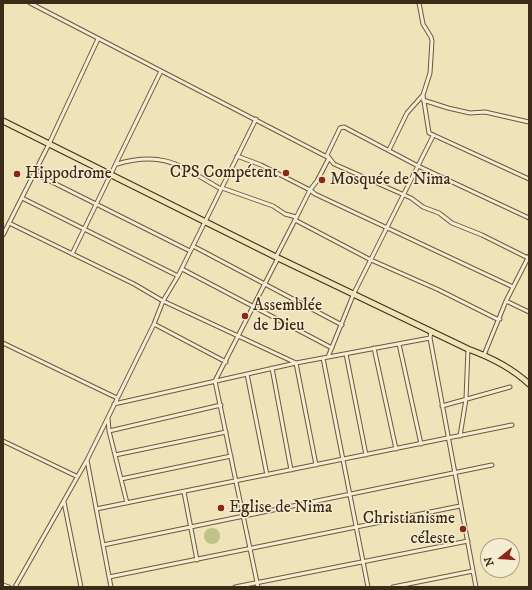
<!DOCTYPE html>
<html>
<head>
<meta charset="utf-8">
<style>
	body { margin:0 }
	#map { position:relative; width:532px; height:590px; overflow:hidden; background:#efe3b9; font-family:"IM FELL DW Pica",serif }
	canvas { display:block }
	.frame { position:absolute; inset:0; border:4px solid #3c2b17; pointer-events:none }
	.north { position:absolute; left:480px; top:538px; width:40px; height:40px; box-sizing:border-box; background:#f5edd2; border:1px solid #ab9f87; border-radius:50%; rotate:253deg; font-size:11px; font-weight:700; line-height:16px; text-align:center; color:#3c2b17 }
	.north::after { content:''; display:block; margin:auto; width:14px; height:18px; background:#8f2418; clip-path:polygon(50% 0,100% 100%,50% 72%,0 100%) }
</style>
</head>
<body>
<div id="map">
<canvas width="532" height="590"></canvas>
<div class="frame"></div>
<div class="north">N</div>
</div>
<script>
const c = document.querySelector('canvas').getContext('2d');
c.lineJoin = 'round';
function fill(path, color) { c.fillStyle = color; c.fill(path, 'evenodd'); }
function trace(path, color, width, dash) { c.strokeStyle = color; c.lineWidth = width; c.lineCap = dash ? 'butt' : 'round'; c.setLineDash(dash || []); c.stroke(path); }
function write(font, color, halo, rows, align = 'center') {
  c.font = font + ' "IM FELL DW Pica",serif'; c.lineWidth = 3; c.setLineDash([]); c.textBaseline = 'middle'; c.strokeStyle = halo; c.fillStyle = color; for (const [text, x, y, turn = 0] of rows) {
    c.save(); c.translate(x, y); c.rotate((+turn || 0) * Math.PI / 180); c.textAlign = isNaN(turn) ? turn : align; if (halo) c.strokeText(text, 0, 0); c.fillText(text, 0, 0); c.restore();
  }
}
fill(new Path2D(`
	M204 536a8 8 0 1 1 16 0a8 8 0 1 1-16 0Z`), '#bfc28b');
const street = new Path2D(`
	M 30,3 L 329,158 L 317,181 L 310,190 L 315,194 L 513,287
	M 419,3 L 423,24 L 431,37 L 432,41 L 430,73 L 423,95 L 429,133 L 529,179
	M 423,100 L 448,108 L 470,113 L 485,112 L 529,122
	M 389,150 L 407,113 L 423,95
	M 237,156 L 261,165 L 310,190 L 295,220
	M 117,164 C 165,150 182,167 221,189
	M 34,173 L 190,251
	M 222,188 L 273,206 L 285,214 L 296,217
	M 22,198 L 178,276
	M 9,223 L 134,284 L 163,301 L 296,363 L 316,465
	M 3,235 L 49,144 L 98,39
	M 193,246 L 342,325
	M 72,254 L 161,71
	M 276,257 L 295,220 L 371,260 L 439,290 L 497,319 L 500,319
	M 528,258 L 482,235 L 452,223 L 439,213 L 423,207 L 411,198 L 334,164 L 327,155 L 340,128 L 344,127 L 418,166 L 529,218
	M 182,269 L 332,348
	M 506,301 L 529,312
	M 154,324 L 226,362
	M 431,331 L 430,338 L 476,587
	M 3,343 L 117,398
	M 399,344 L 421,444
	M 374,348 L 396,449
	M 346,354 L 366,455
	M 484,355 L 506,301 L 529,256
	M 328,357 L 354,293 L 433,136
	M 323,358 L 368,587
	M 272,368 L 291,470
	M 247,374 L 267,475
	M 114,404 L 296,363 L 430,338
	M 442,406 L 510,387
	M 108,418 L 109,431 L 127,503
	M 109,431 L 221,405
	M 460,436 L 466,399 L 468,349
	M 3,441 L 76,476
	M 115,455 L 226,432
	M 87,460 L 111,587
	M 121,479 L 231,456
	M 184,492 L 197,560
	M 64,502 L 81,587
	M 96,509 L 512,425
	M 103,545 L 492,465
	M 109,577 L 460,506
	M 3,585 L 9,587
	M 15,587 L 87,460 L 154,324 L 163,301 L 178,276 L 256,119
	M 235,587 L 468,541
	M 258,587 L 215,381 L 278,258
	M 393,587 L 473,571`);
const primary = new Path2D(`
	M 3,121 L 276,257 L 468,349 C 490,357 512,368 529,384`);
trace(street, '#695940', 5);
trace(primary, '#3c2b17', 7);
trace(street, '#f5edd2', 3);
trace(primary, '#efe3b9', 5);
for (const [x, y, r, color] of [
	[286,173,4,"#8f2418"],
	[17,174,4,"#8f2418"],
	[322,180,4,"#8f2418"],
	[245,316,4,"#8f2418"],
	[221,508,4,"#8f2418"],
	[463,529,4,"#8f2418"]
]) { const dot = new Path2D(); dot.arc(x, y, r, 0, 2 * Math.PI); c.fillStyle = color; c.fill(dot); trace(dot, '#f5edd2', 1.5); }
write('17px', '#3c2b17', '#f5edd2', [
	["CPS Compétent",278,173,"right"],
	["Hippodrome",25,174],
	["Mosquée de Nima",330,180],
	["Assemblée",253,306],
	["de Dieu",253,326],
	["Eglise de Nima",229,508],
	["Christianisme",455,519,"right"],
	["céleste",455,539,"right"]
], 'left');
</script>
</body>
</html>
